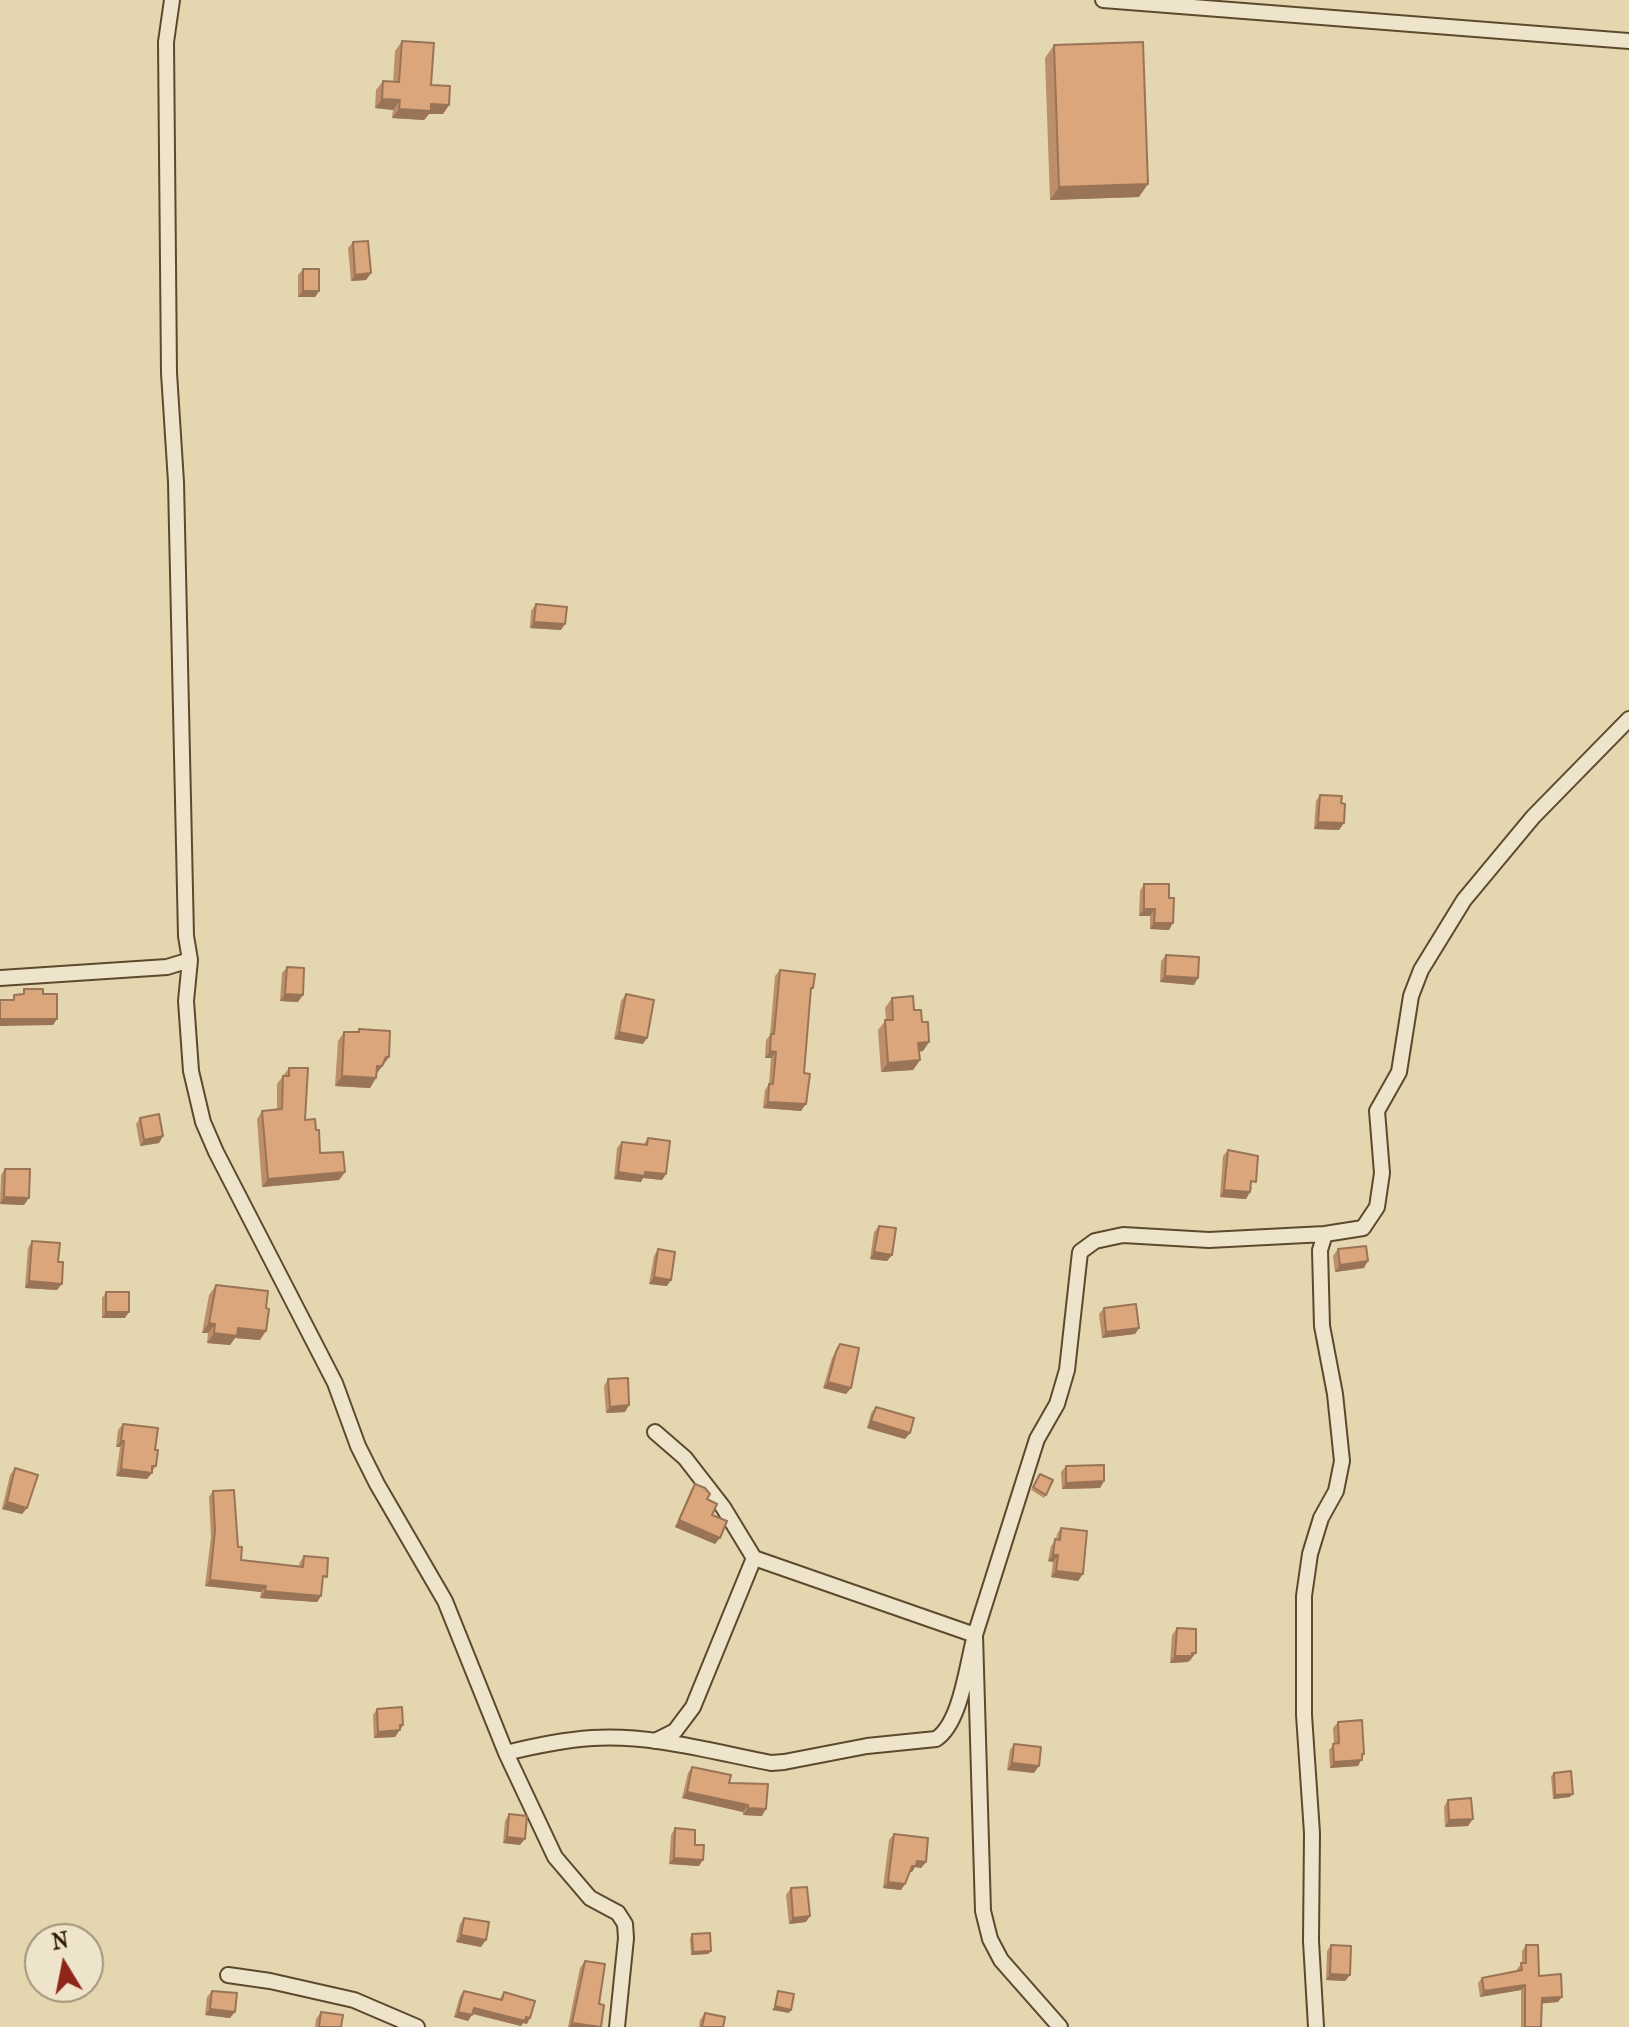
<!DOCTYPE html>
<html>
<head>
<meta charset="utf-8">
<style>
	body { margin:0 }
	#map { position:relative; width:1629px; height:2027px; overflow:hidden; background:#e4d6af; font-family:"IM FELL French Canon",serif }
	canvas { display:block }
	.north { position:absolute; left:24px; top:1923px; width:80px; height:80px; box-sizing:border-box; background:#ede4cb; border:2px solid #a1947b; border-radius:50%; rotate:350deg; font-size:22px; font-weight:700; line-height:32px; text-align:center; color:#301c02 }
	.north::after { content:''; display:block; margin:auto; width:28px; height:36px; background:#8f2418; clip-path:polygon(50% 0,100% 100%,50% 72%,0 100%) }
</style>
</head>
<body>
<div id="map">
<canvas width="1629" height="2027"></canvas>
<div class="north">N</div>
</div>
<script>
const c = document.querySelector('canvas').getContext('2d');
c.lineJoin = 'round';
function trace(path, color, width, dash) { c.strokeStyle = color; c.lineWidth = width; c.lineCap = dash ? 'butt' : 'round'; c.setLineDash(dash || []); c.stroke(path); }
function fill(path, color) { c.fillStyle = color; c.fill(path, 'evenodd'); }
const street = new Path2D(`
	M 172,0 L 166,42 L 169,373 L 176,482 L 186,936 L 190,960 L 186,1001 L 191,1071 L 203,1122 L 216,1152 L 335,1383 L 358,1446 L 377,1484 L 445,1601 L 506,1753 L 555,1857 L 590,1898 L 618,1913 L 625,1924 L 626,1938 L 617,2027
	M 1103,0 L 1629,41
	M 0,978 L 167,967 L 190,960
	M 655,1741 L 675,1731 L 693,1707 L 754,1558
	M 506,1753 C 534,1746 563,1740 592,1738 C 651,1734 714,1752 771,1763 L 784,1762 L 867,1746 L 936,1739 C 961,1723 967,1664 975,1635 L 754,1558 L 723,1507 L 685,1458 L 655,1432
	M 228,1975 L 270,1981 L 354,2000 L 417,2027
	M 1060,2027 L 1001,1960 L 990,1939 L 983,1911 L 975,1635 L 1037,1439 L 1057,1404 L 1067,1370 L 1080,1252 L 1095,1241 L 1123,1235 L 1209,1240 L 1325,1234 L 1363,1228 L 1377,1207 L 1382,1173 L 1377,1111 L 1399,1072 L 1411,996 L 1421,970 L 1464,900 L 1533,817 L 1629,719
	M 1316,2027 L 1311,1941 L 1312,1833 L 1304,1715 L 1304,1596 L 1310,1554 L 1321,1518 L 1336,1491 L 1342,1461 L 1335,1394 L 1322,1326 L 1320,1250 L 1325,1234`);
trace(street, '#5d4a2d', 18);
trace(street, '#ede4cb', 14);
fill(new Path2D(`
	M 402,41 L 431,85 L 449,105 L 443,114 L 429,114 L 424,120 L 392,118 L 393,110 L 375,108 L 376,90 L 383,81 L 393,82 L 395,51 Z
	M 1054,45 L 1139,197 L 1050,200 L 1045,58 Z
	M 353,242 L 371,273 L 366,280 L 351,281 L 348,248 Z
	M 303,269 L 319,291 L 315,297 L 298,297 L 298,275 Z
	M 536,604 L 561,630 L 530,628 L 531,611 Z
	M 1320,795 L 1341,803 L 1344,823 L 1339,830 L 1314,829 L 1316,801 Z
	M 1144,884 L 1169,930 L 1150,929 L 1150,916 L 1139,916 L 1140,891 Z
	M 1166,955 L 1194,985 L 1160,982 L 1161,961 Z
	M 287,967 L 298,1002 L 280,1001 L 282,973 Z
	M 780,970 L 811,992 L 801,1111 L 763,1108 L 765,1090 L 769,1084 L 771,1058 L 765,1058 L 766,1040 L 770,1035 L 775,976 Z
	M 626,994 L 643,1044 L 614,1039 L 621,1001 Z
	M 892,998 L 914,1010 L 922,1022 L 929,1042 L 923,1051 L 919,1052 L 920,1060 L 913,1070 L 881,1072 L 878,1030 L 886,1020 L 885,1008 Z
	M 359,1029 L 389,1057 L 377,1073 L 376,1078 L 370,1088 L 335,1086 L 338,1041 L 344,1032 L 357,1032 Z
	M 289,1068 L 305,1120 L 316,1130 L 320,1153 L 345,1172 L 339,1180 L 262,1187 L 257,1119 L 262,1111 L 277,1110 L 277,1084 Z
	M 140,1118 L 163,1136 L 159,1143 L 140,1146 L 136,1124 Z
	M 648,1138 L 666,1174 L 662,1180 L 643,1178 L 641,1182 L 614,1179 L 617,1148 L 622,1142 L 644,1144 Z
	M 1228,1150 L 1252,1188 L 1250,1192 L 1246,1199 L 1220,1197 L 1223,1156 Z
	M 5,1169 L 24,1205 L 0,1204 L 1,1175 Z
	M 879,1226 L 892,1255 L 887,1261 L 870,1259 L 874,1232 Z
	M 32,1241 L 57,1290 L 25,1288 L 28,1248 Z
	M 658,1249 L 667,1286 L 649,1284 L 654,1256 Z
	M 1338,1249 L 1364,1268 L 1335,1272 L 1333,1256 Z
	M 216,1285 L 260,1340 L 235,1338 L 230,1345 L 207,1343 L 208,1333 L 202,1333 L 209,1295 Z
	M 106,1292 L 125,1318 L 102,1318 L 102,1298 Z
	M 1104,1308 L 1139,1328 L 1135,1334 L 1102,1338 L 1099,1314 Z
	M 840,1344 L 851,1388 L 846,1394 L 823,1388 L 832,1358 Z
	M 608,1379 L 629,1405 L 625,1412 L 606,1413 L 604,1386 Z
	M 876,1407 L 910,1433 L 905,1439 L 867,1428 L 871,1413 Z
	M 123,1424 L 155,1450 L 156,1466 L 147,1479 L 116,1476 L 120,1447 L 116,1447 L 118,1430 Z
	M 1066,1466 L 1104,1481 L 1100,1488 L 1062,1489 L 1061,1472 Z
	M 15,1468 L 27,1508 L 22,1514 L 2,1509 L 10,1475 Z
	M 1040,1474 L 1046,1495 L 1044,1498 L 1031,1490 Z
	M 695,1484 L 707,1499 L 712,1515 L 715,1544 L 675,1527 L 691,1490 Z
	M 213,1491 L 238,1547 L 241,1560 L 299,1566 L 300,1562 L 304,1556 L 322,1583 L 321,1596 L 317,1602 L 260,1598 L 261,1592 L 205,1586 L 211,1537 L 209,1497 Z
	M 1061,1528 L 1083,1574 L 1078,1581 L 1051,1577 L 1053,1562 L 1048,1561 L 1051,1546 L 1056,1539 L 1057,1534 Z
	M 1177,1628 L 1192,1659 L 1188,1662 L 1170,1663 L 1172,1635 Z
	M 377,1709 L 403,1725 L 395,1737 L 374,1738 L 373,1715 Z
	M 1338,1722 L 1364,1754 L 1358,1766 L 1330,1768 L 1329,1750 L 1334,1744 L 1333,1728 Z
	M 1014,1744 L 1034,1773 L 1007,1770 L 1010,1750 Z
	M 692,1767 L 729,1783 L 762,1816 L 743,1815 L 743,1812 L 682,1798 L 688,1773 Z
	M 1554,1773 L 1570,1797 L 1553,1799 L 1551,1776 Z
	M 1448,1800 L 1468,1826 L 1445,1827 L 1444,1807 Z
	M 509,1814 L 520,1845 L 503,1843 L 505,1821 Z
	M 675,1828 L 695,1845 L 699,1866 L 669,1864 L 671,1835 Z
	M 894,1834 L 926,1862 L 921,1868 L 915,1867 L 912,1872 L 909,1872 L 901,1890 L 883,1888 L 889,1840 Z
	M 791,1888 L 806,1922 L 789,1924 L 786,1895 Z
	M 464,1918 L 481,1947 L 456,1942 L 460,1924 Z
	M 692,1934 L 711,1951 L 708,1954 L 691,1955 L 690,1938 Z
	M 1331,1945 L 1350,1975 L 1345,1981 L 1326,1980 L 1327,1951 Z
	M 1526,1945 L 1539,1976 L 1558,2002 L 1542,2003 L 1541,2027 L 1521,2027 L 1521,1990 L 1480,1997 L 1478,1983 L 1482,1978 L 1518,1971 L 1517,1969 L 1522,1963 L 1522,1951 Z
	M 585,1961 L 599,2004 L 601,2027 L 568,2027 L 580,1968 Z
	M 212,1991 L 230,2018 L 205,2015 L 207,1997 Z
	M 464,1991 L 499,2000 L 504,1992 L 527,2024 L 523,2023 L 521,2026 L 472,2014 L 468,2021 L 454,2017 L 460,1996 Z
	M 321,2012 L 341,2027 L 315,2027 L 316,2019 Z
	M 705,2013 L 723,2027 L 699,2027 L 700,2020 Z`), '#bc8f6a');
fill(new Path2D(`
	M 382,99 L 400,100 L 393,110 L 375,108 Z
	M 431,104 L 449,105 L 443,114 L 429,114 L 424,120 L 392,118 L 399,109 Z
	M 1148,184 L 1139,197 L 1050,200 L 1059,187 Z
	M 371,273 L 366,280 L 351,281 L 355,275 Z
	M 303,291 L 319,291 L 315,297 L 298,297 Z
	M 534,622 L 565,624 L 561,630 L 530,628 Z
	M 1318,822 L 1344,823 L 1339,830 L 1314,829 Z
	M 1144,909 L 1155,909 L 1150,916 L 1139,916 Z
	M 1154,923 L 1173,923 L 1169,930 L 1150,929 Z
	M 1165,976 L 1198,978 L 1194,985 L 1160,982 Z
	M 285,994 L 303,995 L 298,1002 L 280,1001 Z
	M 0,1019 L 57,1019 L 53,1025 L 0,1026 Z
	M 619,1032 L 647,1038 L 643,1044 L 614,1039 Z
	M 929,1042 L 923,1051 L 912,1052 L 918,1043 Z
	M 770,1051 L 776,1052 L 771,1058 L 765,1058 Z
	M 386,1057 L 389,1057 L 375,1076 L 370,1075 Z
	M 920,1060 L 913,1070 L 881,1072 L 888,1063 Z
	M 342,1076 L 376,1078 L 370,1088 L 335,1086 Z
	M 768,1102 L 806,1104 L 801,1111 L 763,1108 Z
	M 163,1136 L 159,1143 L 140,1146 L 144,1140 Z
	M 345,1172 L 339,1180 L 262,1187 L 268,1179 Z
	M 618,1172 L 645,1172 L 666,1174 L 662,1180 L 643,1178 L 641,1182 L 614,1179 Z
	M 1224,1190 L 1250,1192 L 1246,1199 L 1220,1197 Z
	M 4,1197 L 29,1198 L 24,1205 L 0,1204 Z
	M 874,1252 L 892,1255 L 887,1261 L 870,1259 Z
	M 1368,1261 L 1364,1268 L 1335,1272 L 1340,1265 Z
	M 654,1277 L 671,1280 L 667,1286 L 649,1284 Z
	M 29,1281 L 62,1284 L 57,1290 L 25,1288 Z
	M 106,1312 L 129,1312 L 125,1318 L 102,1318 Z
	M 209,1323 L 215,1324 L 208,1333 L 202,1333 Z
	M 238,1328 L 266,1331 L 260,1340 L 235,1338 L 230,1345 L 207,1343 L 214,1333 Z
	M 1139,1328 L 1135,1334 L 1102,1338 L 1106,1332 Z
	M 828,1382 L 851,1388 L 846,1394 L 823,1388 Z
	M 629,1405 L 625,1412 L 606,1413 L 610,1407 Z
	M 871,1421 L 910,1433 L 905,1439 L 867,1428 Z
	M 121,1441 L 124,1441 L 120,1447 L 116,1447 Z
	M 121,1469 L 152,1473 L 147,1479 L 116,1476 Z
	M 1104,1481 L 1100,1488 L 1062,1489 L 1066,1483 Z
	M 7,1502 L 27,1508 L 22,1514 L 2,1509 Z
	M 679,1520 L 720,1538 L 715,1544 L 675,1527 Z
	M 1053,1555 L 1058,1555 L 1053,1562 L 1048,1561 Z
	M 1056,1571 L 1083,1574 L 1078,1581 L 1051,1577 Z
	M 210,1580 L 266,1586 L 261,1592 L 205,1586 Z
	M 265,1591 L 321,1596 L 317,1602 L 260,1598 Z
	M 1192,1653 L 1196,1653 L 1188,1662 L 1170,1663 L 1175,1656 Z
	M 400,1725 L 403,1725 L 395,1737 L 374,1738 L 378,1732 Z
	M 1364,1754 L 1358,1766 L 1330,1768 L 1334,1762 Z
	M 1012,1763 L 1039,1766 L 1034,1773 L 1007,1770 Z
	M 687,1792 L 748,1805 L 743,1812 L 682,1798 Z
	M 1573,1794 L 1570,1797 L 1553,1799 L 1555,1795 Z
	M 748,1808 L 766,1809 L 762,1816 L 743,1815 Z
	M 1473,1819 L 1468,1826 L 1445,1827 L 1449,1820 Z
	M 507,1837 L 525,1839 L 520,1845 L 503,1843 Z
	M 674,1858 L 703,1860 L 699,1866 L 669,1864 Z
	M 917,1861 L 926,1862 L 921,1868 L 915,1867 L 912,1872 L 907,1872 Z
	M 888,1882 L 905,1884 L 901,1890 L 883,1888 Z
	M 810,1916 L 806,1922 L 789,1924 L 793,1918 Z
	M 461,1935 L 486,1940 L 481,1947 L 456,1942 Z
	M 711,1951 L 708,1954 L 691,1955 L 693,1952 Z
	M 1330,1974 L 1350,1975 L 1345,1981 L 1326,1980 Z
	M 1525,1985 L 1521,1990 L 1480,1997 L 1484,1991 Z
	M 1562,1997 L 1558,2002 L 1538,2004 L 1542,1998 Z
	M 775,2006 L 791,2010 L 789,2013 L 772,2010 Z
	M 474,2008 L 530,2018 L 527,2024 L 523,2023 L 521,2026 L 470,2013 Z
	M 210,2009 L 235,2012 L 230,2018 L 205,2015 Z
	M 458,2012 L 472,2015 L 468,2021 L 454,2017 Z
	M 572,2023 L 598,2027 L 569,2027 Z`), '#997456');
const building = new Path2D(`
	M 402,41 L 434,43 L 431,85 L 450,86 L 449,105 L 431,104 L 431,111 L 399,109 L 400,100 L 382,99 L 383,81 L 399,82 Z
	M 1143,42 L 1148,184 L 1059,187 L 1054,45 Z
	M 368,241 L 371,273 L 355,275 L 353,242 Z
	M 303,269 L 319,269 L 319,291 L 303,291 Z
	M 536,604 L 567,607 L 565,624 L 534,622 Z
	M 1320,795 L 1342,796 L 1341,803 L 1345,804 L 1344,823 L 1318,822 Z
	M 1144,884 L 1169,884 L 1169,898 L 1174,898 L 1173,923 L 1154,923 L 1155,909 L 1144,909 Z
	M 1166,955 L 1199,957 L 1198,978 L 1165,976 Z
	M 287,967 L 304,968 L 303,995 L 285,994 Z
	M 780,970 L 815,974 L 813,988 L 811,988 L 804,1073 L 810,1074 L 806,1104 L 768,1102 L 769,1084 L 773,1084 L 776,1052 L 770,1051 L 771,1034 L 774,1034 Z
	M 24,989 L 43,989 L 43,994 L 57,994 L 57,1019 L 0,1019 L 0,1000 L 14,1000 L 14,995 L 24,994 Z
	M 626,994 L 654,1000 L 647,1038 L 619,1032 Z
	M 913,996 L 914,1010 L 921,1010 L 922,1022 L 928,1022 L 929,1042 L 918,1043 L 920,1060 L 888,1063 L 885,1020 L 893,1020 L 892,998 Z
	M 359,1029 L 390,1031 L 389,1057 L 386,1057 L 382,1066 L 377,1066 L 376,1078 L 342,1076 L 344,1032 L 359,1032 Z
	M 289,1068 L 308,1068 L 305,1120 L 315,1119 L 316,1130 L 319,1130 L 320,1153 L 343,1152 L 345,1172 L 268,1179 L 262,1111 L 282,1109 L 283,1076 L 289,1076 Z
	M 159,1114 L 163,1136 L 144,1140 L 140,1118 Z
	M 648,1138 L 670,1141 L 666,1174 L 645,1172 L 645,1176 L 618,1172 L 622,1142 L 647,1145 Z
	M 1228,1150 L 1258,1156 L 1256,1182 L 1251,1181 L 1250,1192 L 1224,1190 Z
	M 5,1169 L 30,1169 L 29,1198 L 4,1197 Z
	M 879,1226 L 896,1228 L 892,1255 L 874,1252 Z
	M 32,1241 L 60,1243 L 58,1262 L 63,1262 L 62,1284 L 29,1281 Z
	M 1366,1246 L 1368,1261 L 1340,1265 L 1338,1249 Z
	M 658,1249 L 675,1252 L 671,1280 L 654,1277 Z
	M 216,1285 L 268,1291 L 266,1308 L 269,1309 L 266,1331 L 238,1328 L 237,1336 L 214,1333 L 215,1324 L 209,1323 Z
	M 106,1292 L 129,1292 L 129,1312 L 106,1312 Z
	M 1136,1304 L 1139,1328 L 1106,1332 L 1104,1308 Z
	M 840,1344 L 859,1348 L 851,1388 L 828,1382 L 836,1352 Z
	M 628,1378 L 629,1405 L 610,1407 L 608,1379 Z
	M 876,1407 L 914,1418 L 910,1433 L 871,1421 Z
	M 123,1424 L 158,1428 L 155,1450 L 158,1450 L 156,1466 L 152,1466 L 152,1473 L 121,1469 L 124,1441 L 121,1441 Z
	M 1104,1465 L 1104,1481 L 1066,1483 L 1066,1466 Z
	M 15,1468 L 38,1475 L 27,1508 L 7,1502 Z
	M 1040,1474 L 1053,1480 L 1046,1495 L 1033,1487 Z
	M 695,1484 L 705,1488 L 710,1494 L 707,1499 L 717,1504 L 712,1515 L 727,1521 L 720,1538 L 679,1520 Z
	M 234,1490 L 238,1547 L 242,1547 L 241,1560 L 303,1567 L 304,1556 L 328,1558 L 327,1577 L 323,1576 L 321,1596 L 265,1591 L 266,1586 L 210,1580 L 215,1530 L 213,1491 Z
	M 1061,1528 L 1087,1531 L 1083,1574 L 1056,1571 L 1058,1555 L 1053,1555 L 1055,1539 L 1060,1540 Z
	M 1177,1628 L 1196,1629 L 1196,1653 L 1192,1653 L 1192,1656 L 1175,1656 Z
	M 402,1707 L 403,1725 L 400,1725 L 400,1730 L 378,1732 L 377,1709 Z
	M 1362,1720 L 1364,1754 L 1362,1754 L 1362,1760 L 1334,1762 L 1333,1744 L 1339,1743 L 1338,1722 Z
	M 1014,1744 L 1041,1747 L 1039,1766 L 1012,1763 Z
	M 692,1767 L 731,1775 L 729,1783 L 768,1784 L 766,1809 L 748,1808 L 748,1805 L 687,1792 Z
	M 1571,1771 L 1573,1794 L 1555,1795 L 1554,1773 Z
	M 1471,1798 L 1473,1819 L 1449,1820 L 1448,1800 Z
	M 509,1814 L 527,1816 L 525,1839 L 507,1837 Z
	M 675,1828 L 695,1830 L 695,1845 L 704,1845 L 703,1860 L 674,1858 Z
	M 894,1834 L 928,1838 L 926,1862 L 917,1861 L 916,1866 L 912,1866 L 905,1884 L 888,1882 Z
	M 807,1887 L 810,1916 L 793,1918 L 791,1888 Z
	M 464,1918 L 489,1922 L 486,1940 L 461,1935 Z
	M 710,1933 L 711,1951 L 693,1952 L 692,1934 Z
	M 1331,1945 L 1351,1946 L 1350,1975 L 1330,1974 Z
	M 1526,1945 L 1538,1945 L 1539,1976 L 1561,1974 L 1562,1997 L 1542,1998 L 1541,2027 L 1525,2027 L 1525,1985 L 1484,1991 L 1482,1978 L 1522,1970 L 1521,1963 L 1526,1963 Z
	M 585,1961 L 605,1964 L 599,2004 L 604,2005 L 601,2027 L 572,2023 Z
	M 212,1991 L 237,1993 L 235,2012 L 210,2009 Z
	M 464,1991 L 502,2000 L 504,1992 L 535,2001 L 530,2018 L 526,2017 L 525,2021 L 474,2008 L 472,2015 L 458,2012 Z
	M 778,1991 L 794,1994 L 791,2010 L 775,2006 Z
	M 321,2012 L 343,2015 L 341,2027 L 319,2027 Z
	M 705,2013 L 725,2017 L 723,2027 L 702,2027 Z`);
fill(building, '#dba67b');
trace(building, '#997456', 2);
</script>
</body>
</html>
